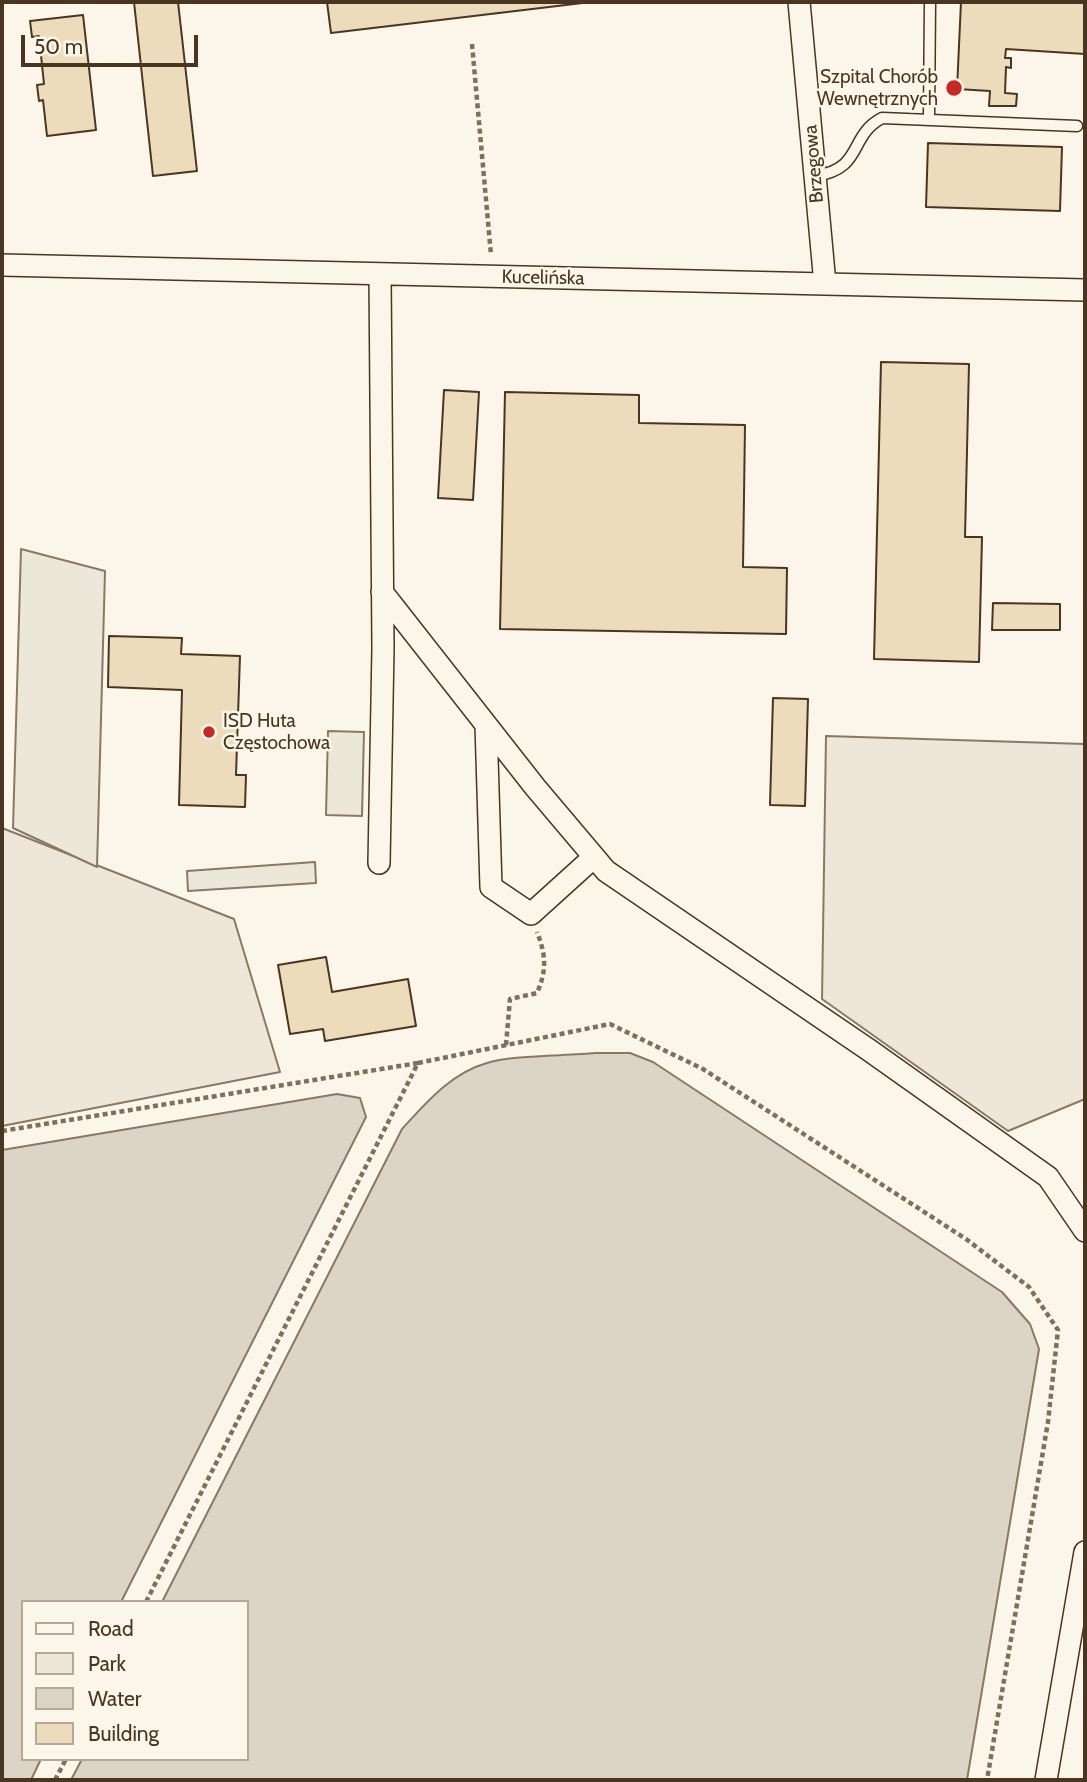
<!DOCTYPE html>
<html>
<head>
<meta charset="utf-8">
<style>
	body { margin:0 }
	#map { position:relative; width:1087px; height:1782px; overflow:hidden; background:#fbf6e9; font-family:Cabin,sans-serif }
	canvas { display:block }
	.frame { position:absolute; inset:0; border:4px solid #4a3520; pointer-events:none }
	.legend { position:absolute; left:21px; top:1600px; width:228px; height:161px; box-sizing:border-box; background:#fbf6e9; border:2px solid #b4a999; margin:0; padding:9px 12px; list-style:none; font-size:21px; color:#4a3520 }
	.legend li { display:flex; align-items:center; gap:14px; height:35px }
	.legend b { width:35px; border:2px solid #b4a999 }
	.scale { position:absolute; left:21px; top:35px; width:177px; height:32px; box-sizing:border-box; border:4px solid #4a3520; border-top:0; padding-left:9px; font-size:21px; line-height:24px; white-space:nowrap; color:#4a3520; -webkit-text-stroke:5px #fbf6e9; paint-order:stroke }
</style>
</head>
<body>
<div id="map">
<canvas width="1087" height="1782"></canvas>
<div class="frame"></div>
<ul class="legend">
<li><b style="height:9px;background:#fbf6e9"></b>Road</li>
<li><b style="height:19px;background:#ede6d9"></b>Park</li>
<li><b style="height:19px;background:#dcd4c6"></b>Water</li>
<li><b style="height:19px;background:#ecdcbc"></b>Building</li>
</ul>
<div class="scale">50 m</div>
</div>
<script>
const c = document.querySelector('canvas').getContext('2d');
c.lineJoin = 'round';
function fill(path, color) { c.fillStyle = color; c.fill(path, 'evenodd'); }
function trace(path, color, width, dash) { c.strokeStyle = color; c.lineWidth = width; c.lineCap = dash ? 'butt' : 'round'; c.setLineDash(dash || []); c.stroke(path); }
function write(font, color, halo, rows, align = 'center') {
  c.font = font + ' Cabin,sans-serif'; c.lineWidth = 5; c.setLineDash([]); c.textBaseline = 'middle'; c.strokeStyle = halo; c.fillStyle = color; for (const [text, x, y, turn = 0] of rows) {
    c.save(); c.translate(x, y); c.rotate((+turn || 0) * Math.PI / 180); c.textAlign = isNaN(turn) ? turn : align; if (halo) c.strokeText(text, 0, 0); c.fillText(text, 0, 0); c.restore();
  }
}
const green = new Path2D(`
	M 826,736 L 1085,744 L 1085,1099 L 1008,1131 L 822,999 Z
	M 2,828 L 234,919 L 280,1072 L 2,1126 Z`);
fill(green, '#ede6d9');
trace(green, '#887966', 2);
const parking = new Path2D(`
	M 21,549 L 105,571 L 97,867 L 13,828 Z
	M 328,731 L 364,732 L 362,816 L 326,815 Z
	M 315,862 L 316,883 L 188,891 L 187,871 Z`);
fill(parking, '#ede7d9');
trace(parking, '#887966', 2);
const water = new Path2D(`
	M 595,1053 L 630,1053 L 653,1062 L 1002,1292 L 1030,1324 L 1039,1349 L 967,1780 L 71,1780 L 82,1759 L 247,1759 L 247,1602 L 162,1602 L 402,1129 C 426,1103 451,1073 487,1063 C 512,1055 566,1056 595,1053 Z
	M 337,1094 L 360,1098 L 366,1117 L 121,1602 L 23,1602 L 23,1759 L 41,1759 L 31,1780 L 2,1780 L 2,1150 Z`);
fill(water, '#dcd4c6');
trace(water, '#887966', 2);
const building = new Path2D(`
	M 134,2 L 178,2 L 197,171 L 153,176 Z
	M 327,2 L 591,2 L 331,33 Z
	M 961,2 L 1085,2 L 1085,54 L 1006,49 L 1005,58 L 1011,58 L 1011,68 L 1006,67 L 1005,93 L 1017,94 L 1016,106 L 989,106 L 990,91 L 957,89 Z
	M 83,15 L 96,130 L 47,136 L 43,100 L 39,101 L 37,85 L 44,84 L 39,36 L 32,37 L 30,21 Z
	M 928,143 L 1062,147 L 1060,211 L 926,207 Z
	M 881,362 L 969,364 L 965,537 L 982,537 L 979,662 L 874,659 Z
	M 444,390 L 479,392 L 473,500 L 438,498 Z
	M 505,392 L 639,395 L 639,423 L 745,425 L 743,567 L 787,568 L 786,634 L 500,629 Z
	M 993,603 L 1060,604 L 1060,630 L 992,630 Z
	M 109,636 L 182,638 L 181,654 L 240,656 L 236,775 L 246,775 L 245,807 L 179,805 L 182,690 L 108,687 Z
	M 773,698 L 808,699 L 805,806 L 770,805 Z
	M 326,957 L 332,992 L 408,979 L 416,1026 L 325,1041 L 323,1029 L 290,1034 L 278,965 Z`);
fill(building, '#ecdcbc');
trace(building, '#4a3520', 2);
const lane = new Path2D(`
	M 929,119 L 930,2
	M 815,176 C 864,169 848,136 882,118 L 1077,126`);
const street = new Path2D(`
	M 799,2 L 825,284
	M 2,265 L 1085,290
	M 382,592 L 535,787 L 606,871 L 869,1050 L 1048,1177 L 1085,1231
	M 486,725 L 491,887 L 531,914 L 594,857
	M 379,863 L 383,648 L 380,274
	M 1046,1780 L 1085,1552`);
trace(lane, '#4a3520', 13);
trace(street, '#4a3520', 24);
trace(new Path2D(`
	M 472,44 L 491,255
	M 506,1045 L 510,999 L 537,993 C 547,970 546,955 537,932
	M 418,1063 L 610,1024 L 703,1069 L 966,1239 L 1029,1287 L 1058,1330 L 1048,1422 L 987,1780
	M 2,1131 L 418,1063 L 146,1602
	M 55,1780 L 66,1759`), '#7f6f5c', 4.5, [5, 3.5]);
trace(lane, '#fbf6e9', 10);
trace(street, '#fbf6e9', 21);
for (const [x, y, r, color] of [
	[954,88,9,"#c62828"],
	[209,732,7,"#c62828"]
]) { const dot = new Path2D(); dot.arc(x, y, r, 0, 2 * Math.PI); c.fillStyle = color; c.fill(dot); trace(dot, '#fbf6e9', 2.5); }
write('19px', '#4a3520', '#fbf6e9', [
	["Szpital Chorób",938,77],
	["Wewnętrznych",938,99],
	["ISD Huta",223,721,"left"],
	["Częstochowa",223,743,"left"]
], 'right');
write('19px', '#4a3520', '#fbf6e9', [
	["Brzegowa",814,164,-95],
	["Kucelińska",543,278,1]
]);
</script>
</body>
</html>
